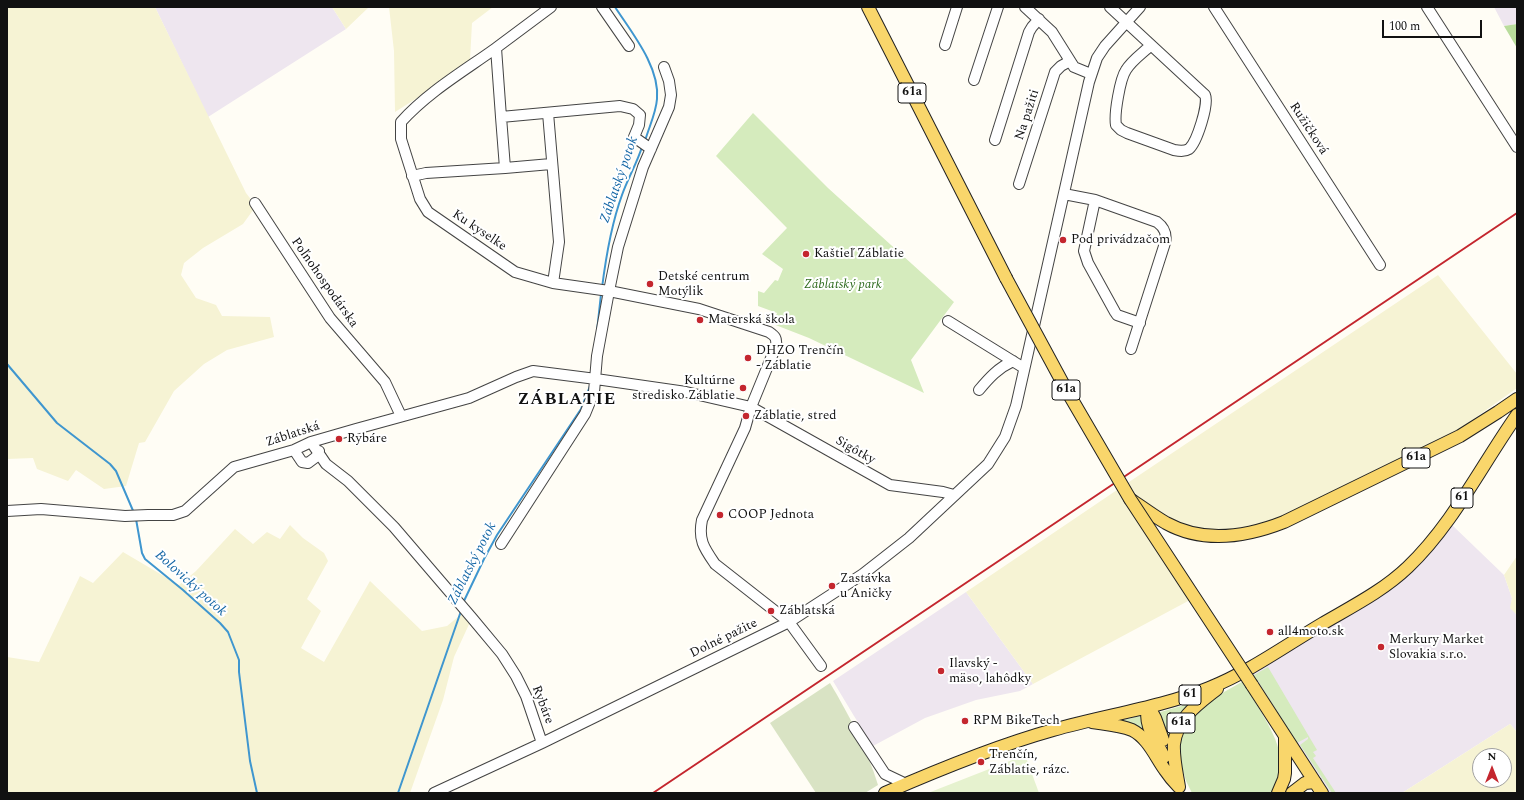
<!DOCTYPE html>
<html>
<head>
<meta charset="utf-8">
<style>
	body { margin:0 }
	#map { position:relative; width:1524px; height:800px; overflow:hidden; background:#fffdf5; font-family:Spectral,serif }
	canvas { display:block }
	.frame { position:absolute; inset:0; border:8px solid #111; pointer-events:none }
	.north { position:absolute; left:1472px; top:748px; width:40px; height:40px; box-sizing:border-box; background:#fff; border:1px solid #a0a0a0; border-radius:50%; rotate:0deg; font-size:11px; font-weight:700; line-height:16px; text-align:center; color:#111 }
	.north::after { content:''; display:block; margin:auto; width:14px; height:18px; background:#c4262e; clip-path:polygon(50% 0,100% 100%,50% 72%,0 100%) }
	.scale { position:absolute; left:1382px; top:20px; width:100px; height:18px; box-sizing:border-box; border:2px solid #111; border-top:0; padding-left:5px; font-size:12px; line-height:14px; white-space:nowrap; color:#111; -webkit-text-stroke:3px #fff; paint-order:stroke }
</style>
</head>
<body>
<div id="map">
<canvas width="1524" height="800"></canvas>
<div class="frame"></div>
<div class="north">N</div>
<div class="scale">100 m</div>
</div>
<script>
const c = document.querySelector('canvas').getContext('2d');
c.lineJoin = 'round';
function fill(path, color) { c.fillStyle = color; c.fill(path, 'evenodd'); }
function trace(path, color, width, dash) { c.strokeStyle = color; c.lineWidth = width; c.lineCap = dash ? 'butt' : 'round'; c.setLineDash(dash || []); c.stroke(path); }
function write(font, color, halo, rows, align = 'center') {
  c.font = font + ' Spectral,serif'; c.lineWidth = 4; c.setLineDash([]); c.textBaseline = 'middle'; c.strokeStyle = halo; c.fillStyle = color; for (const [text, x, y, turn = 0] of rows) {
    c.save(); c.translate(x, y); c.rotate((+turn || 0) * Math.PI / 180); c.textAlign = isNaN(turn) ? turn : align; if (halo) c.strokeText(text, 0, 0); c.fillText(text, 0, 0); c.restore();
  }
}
fill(new Path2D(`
	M 155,7 L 332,7 L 346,29 L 208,117 Z
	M 1494,7 L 1517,7 L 1517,24 L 1504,26 Z
	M 1451,524 L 1504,575 L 1512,598 L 1511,608 L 1517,615 L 1517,732 L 1510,724 L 1402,793 L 1328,793 L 1303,755 L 1251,673 L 1394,586 Z
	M 966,592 L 1033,684 L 1020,691 L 976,700 L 925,718 L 873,746 L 854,716 L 833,681 Z`), '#eee6ef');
fill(new Path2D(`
	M 7,7 L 155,7 L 246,193 L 256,206 L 243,224 L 203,248 L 184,263 L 181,275 L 196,298 L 216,305 L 222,316 L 270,317 L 274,337 L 227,350 L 204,364 L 174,391 L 145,442 L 139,443 L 126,486 L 104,489 L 76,470 L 68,481 L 37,469 L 33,458 L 7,459 Z
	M 332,7 L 369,7 L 346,29 Z
	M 389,7 L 493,7 L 472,23 L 470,60 L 447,79 L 395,112 L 394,51 Z
	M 1438,275 L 1517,374 L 1517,388 L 1458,430 L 1276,520 L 1225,533 L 1191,529 L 1139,503 L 1126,484 Z
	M 1117,490 L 1190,600 L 1033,684 L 966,592 Z
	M 290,525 L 303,538 L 324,553 L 328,561 L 307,599 L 321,611 L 301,648 L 324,662 L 370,581 L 422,631 L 447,626 L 464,612 L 471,620 L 454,657 L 443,700 L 410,793 L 7,793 L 7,657 L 39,662 L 80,576 L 93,583 L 123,552 L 179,585 L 196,571 L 235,529 L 253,544 L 267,532 L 280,539 Z
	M 1517,556 L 1517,615 L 1510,608 L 1512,598 L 1504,575 Z
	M 1510,724 L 1517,732 L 1517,793 L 1402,793 ZM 1480,756 L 1504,756 L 1504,780 L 1480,780 Z`), '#f6f3d4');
fill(new Path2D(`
	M 753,113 L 828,188 L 954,302 L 911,360 L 924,393 L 809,338 L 773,324 L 777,313 L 758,306 L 758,291 L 764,293 L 775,280 L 778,281 L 783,269 L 762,254 L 787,228 L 716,156 Z
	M 1268,667 L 1317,750 L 1313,752 L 1316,756 L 1313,758 L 1336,793 L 1332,793 L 1300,745 L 1308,739 L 1308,737 L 1297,743 L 1258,681 L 1247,689 C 1261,713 1284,743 1281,772 C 1280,779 1275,787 1273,793 L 1192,793 L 1186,781 L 1179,758 L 1181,732 L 1203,704 Z
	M 1188,704 L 1176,721 L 1168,746 L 1157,713 Z
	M 1141,716 L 1155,745 L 1119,721 Z`), '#d5ebbd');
fill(new Path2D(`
	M 1517,24 L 1517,48 L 1504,26 Z`), '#b9dc9c');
fill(new Path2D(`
	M 830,683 C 849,715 867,749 878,785 L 865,793 L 816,793 L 770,723 Z`), '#d9e3c4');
fill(new Path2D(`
	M 1025,755 L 1039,793 L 928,793 Z`), '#e6f2cf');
trace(new Path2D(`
	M 615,7 C 632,33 660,67 657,99 C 656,113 649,127 645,141
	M 602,288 C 606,256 611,225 622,195 C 628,178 637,163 642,147
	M 597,331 L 601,294
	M 7,364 L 57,423 L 110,464 L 116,471 L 134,513
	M 136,519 L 142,553 L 145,559 L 183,590 L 220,623 L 228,632 L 239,660 L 239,672 L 250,761 L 257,793
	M 463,603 L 484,559 L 497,535 L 581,409 L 590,386
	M 398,793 L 461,611`), '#3f96cf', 2);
const minor = new Path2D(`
	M 551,7 L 496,48 L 501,117 L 620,106 L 633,109 L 640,115 L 639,125 L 634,137 L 651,149
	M 602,7 L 629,46
	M 1025,7 L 1052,32 L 1074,67 L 1091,74
	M 1110,7 L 1205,95 C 1209,104 1197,142 1189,149 C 1184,152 1179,151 1174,150 L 1127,133 L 1121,130 L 1116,125 C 1114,114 1120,79 1126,70 C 1132,60 1143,53 1151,45
	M 1214,7 L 1380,265
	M 1427,7 L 1517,147
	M 945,45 L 957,7
	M 496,48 C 464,71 428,92 401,122 L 401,139 L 420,199 L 428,212 L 515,272 L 553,283 L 609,291 L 699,309 L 769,332 C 775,336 777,338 776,346 L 751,407 L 745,428 L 702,520 C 698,540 704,548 715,564 L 789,622 L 821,666
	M 974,80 L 998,7
	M 548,113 L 559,242 L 553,283
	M 501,117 L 505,168 L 551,164
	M 995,140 L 1029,32 L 1032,27 L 1039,19
	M 412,176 L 426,173 L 505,168
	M 1019,184 L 1055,72 L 1061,66 L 1070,61
	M 1064,194 L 1095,200 L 1157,222 C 1165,228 1167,234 1165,243 L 1131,349
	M 1095,200 L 1084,251 L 1088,263 L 1115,312 L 1117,315 L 1140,323
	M 255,203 L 330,318 L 385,382 L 401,416
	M 948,321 L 1024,368
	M 979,390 C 989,378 998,368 1013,361
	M 311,442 L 326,464 L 348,481 L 394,527 L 472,618 L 502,654 L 516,676 L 526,696 L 542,743
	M 294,450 L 302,462 L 308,463 L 316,457 L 319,451
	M 7,511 L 41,509 L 125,516 L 148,515 L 173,515 L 185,511 L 234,467 L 294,450 L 311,442 L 356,429 L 469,398 L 516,377 L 533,371 L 596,379 L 686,392 L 751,407 L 890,485 L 943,492 L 954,495
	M 501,544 L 585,414 L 594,392 L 597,356 L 609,291 L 618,247 L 643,167 L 669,107 L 671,95 L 669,81 L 664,67
	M 854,727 L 885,774 L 906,784
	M 434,793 L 542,743 L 789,622 L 863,574 L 909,538 L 988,464 L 1005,437 L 1016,406 L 1089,82 L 1097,58 L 1105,46 L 1140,7`);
const major = new Path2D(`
	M 868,7 L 1006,278
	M 1130,499 C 1142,507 1154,516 1166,523 C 1204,544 1246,537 1284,522 L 1460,436 L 1498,412 L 1517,399
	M 1252,685 L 1322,793
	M 1149,707 C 1142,723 1157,742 1164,757
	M 1149,707 L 1155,718 L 1163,740
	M 1092,722 C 1105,724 1120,725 1132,730 C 1148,738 1155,756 1165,770 C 1169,776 1174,782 1179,787
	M 1179,787 C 1177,774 1173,758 1174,744 C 1177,718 1198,704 1217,689
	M 885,793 C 940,769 996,746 1053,730 C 1105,715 1159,708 1209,688 C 1249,672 1285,646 1322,624 C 1351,607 1383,591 1408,567 C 1453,524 1481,466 1517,415
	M 1278,793 L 1284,779 L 1285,773 L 1285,736
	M 1292,793 L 1305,783 L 1315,782`);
trace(minor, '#444', 12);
trace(major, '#222', 14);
trace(minor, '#fff', 10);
trace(major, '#f9d66b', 12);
trace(new Path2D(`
	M 653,793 L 1517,213`), '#c4262e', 2);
const majorBridge = new Path2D(`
	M 1006,278 L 1067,391 L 1130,499 L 1252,685`);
trace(majorBridge, '#222', 14, []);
trace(majorBridge, '#f9d66b', 12);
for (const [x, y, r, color] of [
	[1063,240,4,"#c4262e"],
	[806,254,4,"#c4262e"],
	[650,284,4,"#c4262e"],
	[700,320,4,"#c4262e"],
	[748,358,4,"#c4262e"],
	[743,388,4,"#c4262e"],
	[746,416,4,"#c4262e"],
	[339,439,4,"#c4262e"],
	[720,515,4,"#c4262e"],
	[832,586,4,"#c4262e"],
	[771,611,4,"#c4262e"],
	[1270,632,4,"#c4262e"],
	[1381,647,4,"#c4262e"],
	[941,671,4,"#c4262e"],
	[965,721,4,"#c4262e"],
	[981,762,4,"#c4262e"]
]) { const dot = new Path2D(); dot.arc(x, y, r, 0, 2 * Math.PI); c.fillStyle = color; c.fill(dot); trace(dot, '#fff', 1.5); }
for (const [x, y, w] of [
	[912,93,28],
	[1066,390,28],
	[1416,458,28],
	[1462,498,22],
	[1190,695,22],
	[1181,723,28]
]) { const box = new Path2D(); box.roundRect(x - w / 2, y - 10, w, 20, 3); c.fillStyle = '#fff'; c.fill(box); trace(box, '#111', 1); }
write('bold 12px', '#111', null, [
	["61a",912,93],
	["61a",1066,390],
	["61a",1416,458],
	["61",1462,498],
	["61",1190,695],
	["61a",1181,723]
]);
write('13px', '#111', '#fff', [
	["Na pažiti",1028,115,-72],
	["Ružičková",1308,129,57],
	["Ku kyselke",479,231,34],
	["Poľnohospodárska",324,283,55],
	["Záblatská",293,435,-18],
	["Sigôtky",855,451,30],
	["Dolné pažite",724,639,-26],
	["Rybáre",542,705,69]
]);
write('13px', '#111', '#fff', [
	["Pod privádzačom",1071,240],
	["Kaštieľ Záblatie",814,254],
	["Detské centrum",658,277],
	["Motýlik",658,292],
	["Materská škola",708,320],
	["DHZO Trenčín",756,351],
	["- Záblatie",756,366],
	["Kultúrne",735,381,"right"],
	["stredisko Záblatie",735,396,"right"],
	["Záblatie, stred",754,416],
	["Rybáre",347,439],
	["COOP Jednota",728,515],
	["Zastávka",840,579],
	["u Aničky",840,594],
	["Záblatská",779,611],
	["all4moto.sk",1278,632],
	["Merkury Market",1389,640],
	["Slovakia s.r.o.",1389,655],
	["Ilavský -",949,664],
	["mäso, lahôdky",949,679],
	["RPM BikeTech",973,721],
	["Trenčín,",989,755],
	["Záblatie, rázc.",989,770]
], 'left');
write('italic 13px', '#2f6b1f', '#fff', [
	["Záblatský park",843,285]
]);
write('italic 14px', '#1768a6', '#fff', [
	["Záblatský potok",620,180,-71],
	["Záblatský potok",473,564,-63],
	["Bolovický potok",190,584,42]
]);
c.letterSpacing = '1px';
write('bold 17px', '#111', '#fff', [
	["ZÁBLATIE",567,401]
]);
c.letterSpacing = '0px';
</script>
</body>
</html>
